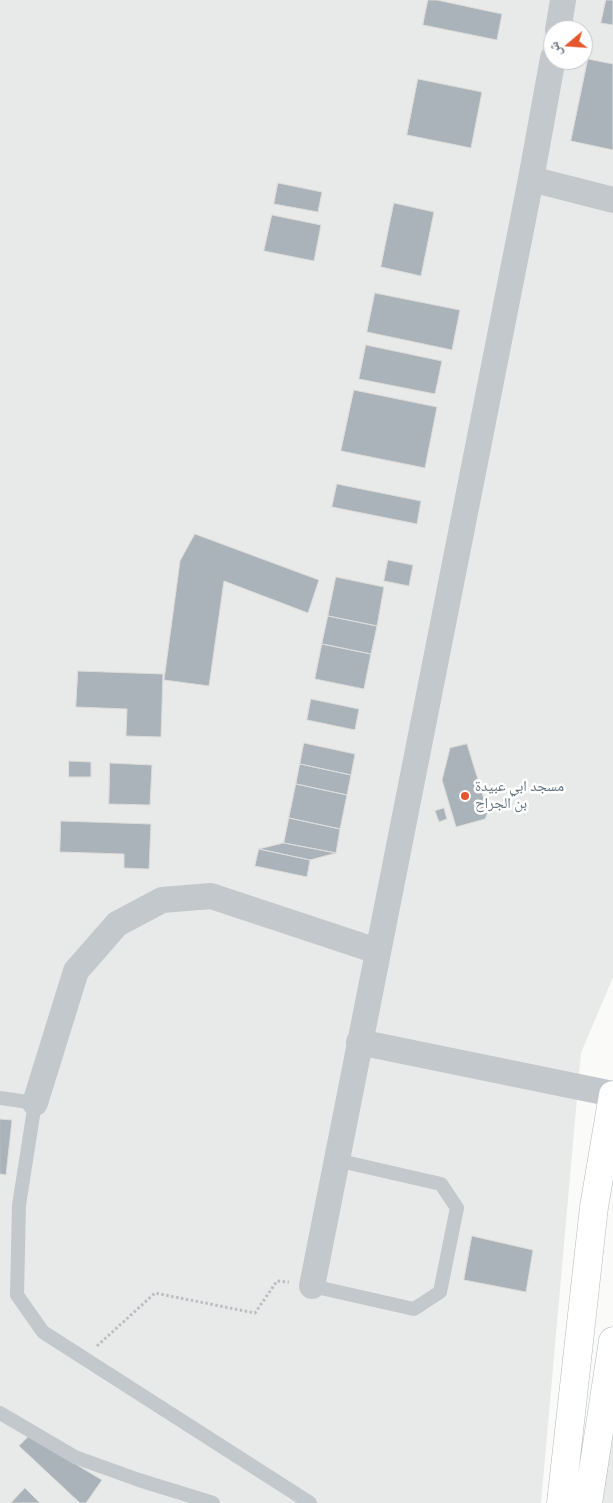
<!DOCTYPE html>
<html>
<head>
<meta charset="utf-8">
<style>
	body { margin:0 }
	#map { position:relative; width:613px; height:1503px; overflow:hidden; background:#fafaf8; font-family:"Titillium Web","Noto Naskh Arabic",sans-serif }
	canvas { display:block }
	.north { position:absolute; left:543px; top:20px; width:50px; height:50px; box-sizing:border-box; background:#fff; border:1px solid #c1c8cd; border-radius:50%; rotate:252deg; font-size:14px; font-weight:700; line-height:20px; text-align:center; color:#657683 }
	.north::after { content:''; display:block; margin:auto; width:18px; height:22px; background:#e4572e; clip-path:polygon(50% 0,100% 100%,50% 72%,0 100%) }
</style>
</head>
<body>
<div id="map">
<canvas width="613" height="1503"></canvas>
<div class="north">ش</div>
</div>
<script>
const c = document.querySelector('canvas').getContext('2d');
c.lineJoin = 'round';
function fill(path, color) { c.fillStyle = color; c.fill(path, 'evenodd'); }
function trace(path, color, width, dash) { c.strokeStyle = color; c.lineWidth = width; c.lineCap = dash ? 'butt' : 'round'; c.setLineDash(dash || []); c.stroke(path); }
function write(font, color, halo, rows, align = 'center') {
  c.font = font + ' "Titillium Web","Noto Naskh Arabic",sans-serif'; c.lineWidth = 5; c.setLineDash([]); c.textBaseline = 'middle'; c.strokeStyle = halo; c.fillStyle = color; for (const [text, x, y, turn = 0] of rows) {
    c.save(); c.translate(x, y); c.rotate((+turn || 0) * Math.PI / 180); c.textAlign = isNaN(turn) ? turn : align; if (halo) c.strokeText(text, 0, 0); c.fillText(text, 0, 0); c.restore();
  }
}
fill(new Path2D(`
	M 0,0 L 613,0 L 613,977 L 581,1053 L 541,1503 L 0,1503 ZM 553,30 L 583,30 L 583,60 L 553,60 Z
	M 613,1422 L 613,1503 L 600,1503 Z`), '#e8e9e9');
const building = new Path2D(`
	M 428,0 L 437,0 L 502,14 L 497,40 L 423,25 Z
	M 606,0 L 613,0 L 613,25 L 601,23 Z
	M 588,59 L 613,64 L 613,150 L 571,141 Z
	M 418,79 L 482,92 L 471,148 L 407,135 Z
	M 278,183 L 322,192 L 318,212 L 274,204 Z
	M 394,203 L 434,212 L 421,276 L 381,267 Z
	M 272,215 L 321,225 L 314,261 L 264,251 Z
	M 375,293 L 460,310 L 452,350 L 367,332 Z
	M 366,345 L 442,361 L 435,394 L 359,379 Z
	M 354,390 L 437,407 L 425,468 L 341,451 Z
	M 337,484 L 421,501 L 417,524 L 332,507 Z
	M 195,534 L 319,580 L 308,613 L 224,581 L 209,686 L 164,680 L 180,561 Z
	M 388,560 L 413,565 L 409,586 L 384,581 Z
	M 336,577 L 384,587 L 377,626 L 328,616 Z
	M 328,616 L 377,626 L 371,654 L 322,644 Z
	M 322,644 L 371,654 L 364,689 L 315,679 Z
	M 78,671 L 163,674 L 161,737 L 126,736 L 127,709 L 76,707 Z
	M 311,699 L 359,709 L 355,730 L 307,720 Z
	M 304,743 L 355,754 L 351,775 L 300,764 Z
	M 467,744 L 488,812 L 485,819 L 456,827 L 442,780 L 450,748 Z
	M 69,761 L 91,762 L 91,777 L 69,777 Z
	M 110,763 L 152,765 L 150,805 L 109,804 Z
	M 300,764 L 351,775 L 347,795 L 296,784 Z
	M 296,784 L 347,795 L 340,829 L 289,818 Z
	M 444,808 L 447,819 L 439,822 L 435,811 Z
	M 289,818 L 340,829 L 336,853 L 284,843 Z
	M 61,821 L 151,824 L 149,869 L 124,868 L 124,854 L 60,852 Z
	M 284,843 L 336,853 L 310,860 L 259,849 Z
	M 259,849 L 310,860 L 307,877 L 255,866 Z
	M 0,1119 L 12,1120 L 6,1175 L 0,1174 Z
	M 472,1236 L 533,1250 L 526,1292 L 464,1280 Z
	M 29,1436 L 102,1480 L 86,1503 L 80,1503 L 19,1446 Z
	M 25,1488 L 40,1503 L 11,1503 Z`);
fill(building, '#aab3b9');
trace(building, '#dcdcda', 1);
const secondary = new Path2D(`
	M 561,1503 L 594,1207 L 613,1095
	M 588,1503 L 613,1341`);
trace(secondary, '#b3babf', 29);
trace(new Path2D(`
	M 97,1346 L 155,1293 L 255,1313 L 277,1281 L 289,1282`), '#bbbfc2', 3, [2.5, 2.5]);
trace(new Path2D(`
	M 0,1098 L 35,1103 L 19,1205 L 17,1295 L 43,1332 L 310,1503
	M 312,1286 L 414,1309 L 440,1292 L 457,1208 L 441,1184 L 336,1160
	M 0,1413 L 75,1457 L 139,1480 L 213,1503`), '#c3c8cc', 14);
trace(new Path2D(`
	M 558,30 L 563,0
	M 531,179 L 613,200
	M 359,1042 L 613,1094
	M 35,1103 L 76,971 L 117,924 L 162,900 L 211,896 L 377,951
	M 312,1286 L 531,179 L 553,58`), '#c3c8cc', 26);
trace(secondary, '#fff', 28);
for (const [x, y, r, color] of [
	[465,796,5,"#e4572e"]
]) { const dot = new Path2D(); dot.arc(x, y, r, 0, 2 * Math.PI); c.fillStyle = color; c.fill(dot); trace(dot, '#fff', 2); }
write('15px', '#657683', '#fff', [
	["مسجد ابي عبيدة",475,787],
	["بن الجراح",475,804]
], 'left');
</script>
</body>
</html>
